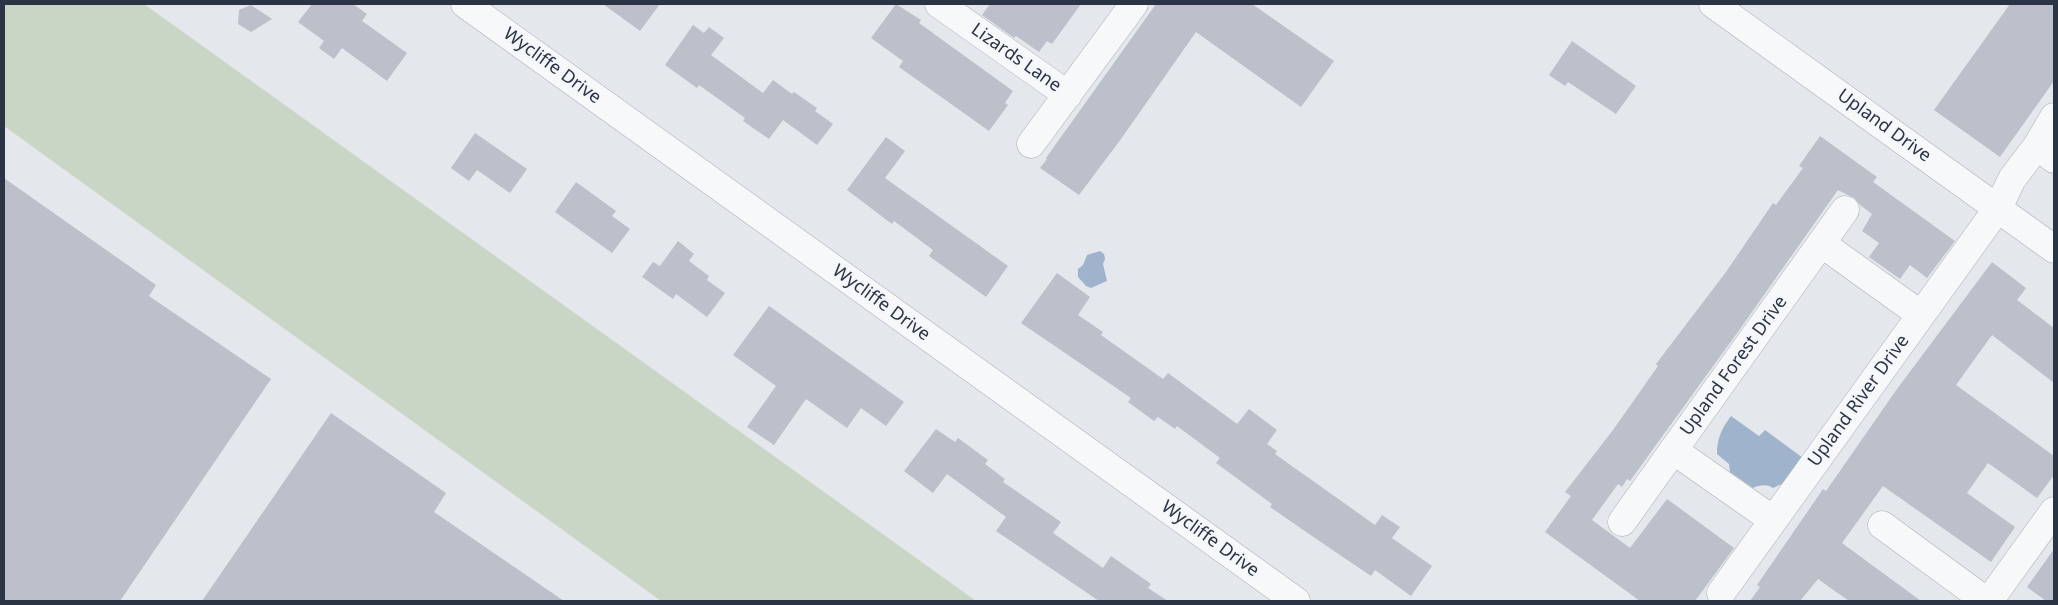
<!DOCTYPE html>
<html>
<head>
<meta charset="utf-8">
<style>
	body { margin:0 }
	#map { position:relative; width:2058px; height:605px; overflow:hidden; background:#e4e7ec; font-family:"Noto Sans",sans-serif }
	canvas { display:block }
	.frame { position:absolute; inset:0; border:5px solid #2b3445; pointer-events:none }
</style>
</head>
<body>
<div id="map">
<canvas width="2058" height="605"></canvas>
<div class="frame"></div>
</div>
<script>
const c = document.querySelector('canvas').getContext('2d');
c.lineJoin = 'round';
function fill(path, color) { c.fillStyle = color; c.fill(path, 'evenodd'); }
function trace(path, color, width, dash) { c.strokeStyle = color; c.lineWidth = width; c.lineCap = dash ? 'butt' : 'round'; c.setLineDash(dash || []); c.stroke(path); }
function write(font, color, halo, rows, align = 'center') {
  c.font = font + ' "Noto Sans",sans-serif'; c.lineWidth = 4.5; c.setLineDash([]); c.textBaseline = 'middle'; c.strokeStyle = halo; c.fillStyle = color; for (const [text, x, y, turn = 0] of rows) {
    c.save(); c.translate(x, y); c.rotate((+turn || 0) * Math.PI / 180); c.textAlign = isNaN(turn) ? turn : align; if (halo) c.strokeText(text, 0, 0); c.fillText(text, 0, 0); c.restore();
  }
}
fill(new Path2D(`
	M 4,4 L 144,4 L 976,601 L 661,601 L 4,126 Z`), '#c9d6c5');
fill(new Path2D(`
	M 1100,251 L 1104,254 L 1105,259 L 1103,264 L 1107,281 L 1091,288 L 1086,286 L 1078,277 L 1078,269 L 1083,265 L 1087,255 Z
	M 1731,416 L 1759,436 L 1765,430 L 1803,458 L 1784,483 L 1773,488 C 1767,484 1759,485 1753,488 L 1730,472 L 1729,464 L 1717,454 C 1717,438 1722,428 1731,416 Z`), '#9fb4cc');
fill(new Path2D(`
	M 312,4 L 353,4 L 367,14 L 362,21 L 407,53 L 387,81 L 342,48 L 334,59 L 319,48 L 324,41 L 298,22 Z
	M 603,4 L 660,4 L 640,31 Z
	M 896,4 L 921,20 L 919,23 L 1013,91 L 1005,103 L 1008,105 L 989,131 L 899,67 L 903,61 L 871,38 Z
	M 990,4 L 1081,4 L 1052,44 L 1047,41 L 1039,52 L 1016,36 L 1014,38 L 982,15 Z
	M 1156,4 L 1252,4 L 1334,61 L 1301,107 L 1196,32 L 1121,139 L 1079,195 L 1040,168 L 1047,159 L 1046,158 Z
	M 2010,4 L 2054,4 L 2054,81 L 2000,157 L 1934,110 Z
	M 251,5 L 272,19 L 251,32 L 238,24 L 239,10 Z
	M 693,25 L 704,33 L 709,27 L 724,38 L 711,55 L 763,93 L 773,80 L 792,94 L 794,92 L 817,108 L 815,111 L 833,124 L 817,145 L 783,120 L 769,139 L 743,121 L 745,118 L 699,85 L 697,88 L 665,65 Z
	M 1572,41 L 1636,86 L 1616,114 L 1568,82 L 1565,86 L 1549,75 Z
	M 475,133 L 527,169 L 510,193 L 477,170 L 469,181 L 451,168 Z
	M 1820,136 L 1877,177 L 1873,182 L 1955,241 L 1927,278 L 1910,265 L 1900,279 L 1869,257 L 1879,243 L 1862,231 L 1872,214 L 1860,205 L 1854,198 L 1838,190 L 1740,329 L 1630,481 L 1627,479 L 1622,487 L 1618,484 L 1592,520 L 1630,548 L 1667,499 L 1734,548 L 1695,601 L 1640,601 L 1545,532 L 1571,496 L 1565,492 L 1613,430 L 1658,366 L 1656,364 L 1726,272 L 1773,203 L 1776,205 L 1803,168 L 1799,166 Z
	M 886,137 L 905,151 L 885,178 L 1008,266 L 986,297 L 929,256 L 933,250 L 894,221 L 892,224 L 847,190 Z
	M 4,178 L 156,285 L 149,296 L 271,379 L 120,601 L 4,601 Z
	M 576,182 L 616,211 L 612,216 L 630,229 L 612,253 L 555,212 Z
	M 678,241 L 694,254 L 689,261 L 709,276 L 707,280 L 725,293 L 707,317 L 676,294 L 673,299 L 642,277 L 653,262 L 660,266 Z
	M 1992,262 L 2026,288 L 2017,300 L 2054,328 L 2054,383 L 1992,335 L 1956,385 L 2054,456 L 2054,475 L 2037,498 L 1988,463 L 1967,493 L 2015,527 L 1991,562 L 1883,486 L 1842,543 L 1921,601 L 1849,601 L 1818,579 L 1800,601 L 1750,601 L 1760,587 L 1757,585 L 1823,489 L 1826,491 L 1897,389 Z
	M 1057,273 L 1090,297 L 1078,315 L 1103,332 L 1101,335 L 1163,379 L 1168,373 L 1237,424 L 1249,409 L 1277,430 L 1267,444 L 1277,451 L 1275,454 L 1375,525 L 1382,515 L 1400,527 L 1392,538 L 1432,566 L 1411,596 L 1375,570 L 1371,576 L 1331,549 L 1270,507 L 1272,504 L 1216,463 L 1220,458 L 1177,426 L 1175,429 L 1158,417 L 1154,421 L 1128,402 L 1131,398 L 1021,323 Z
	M 769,306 L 904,402 L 886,426 L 861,408 L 847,428 L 806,399 L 774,445 L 747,427 L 776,386 L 733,355 Z
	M 331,413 L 446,493 L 434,512 L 564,601 L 202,601 Z
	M 936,429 L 955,442 L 958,438 L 988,460 L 985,464 L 1005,479 L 1003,482 L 1061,522 L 1053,533 L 1103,568 L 1111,556 L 1151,584 L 1148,588 L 1168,601 L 1099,601 L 996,531 L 1006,517 L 947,474 L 933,493 L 904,471 Z
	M 2054,549 L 2054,601 L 2046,601 L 2027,587 Z`), '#bbc0ca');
const minor = new Path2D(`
	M 465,4 L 1296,601
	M 939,4 L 1068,95
	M 1713,4 L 2054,249
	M 1031,144 L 1134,4
	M 2037,146 L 2054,117
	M 1821,243 L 1921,315
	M 1673,450 L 1773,520
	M 1622,522 L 1845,210
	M 1882,525 L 1986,601
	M 1721,593 L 1998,208 L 2012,179 L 2037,146 L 2054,159
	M 1989,601 L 2054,511`);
trace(minor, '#a9aeb7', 29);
trace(minor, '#f7f8fa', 28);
write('18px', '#2b3445', '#f4f6f9', [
	["Lizards Lane",1016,58,35],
	["Wycliffe Drive",552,66,36],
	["Upland Drive",1884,126,36],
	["Wycliffe Drive",881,303,36],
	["Upland Forest Drive",1734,366,-54],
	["Upland River Drive",1859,401,-54],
	["Wycliffe Drive",1210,539,36]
]);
</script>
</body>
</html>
